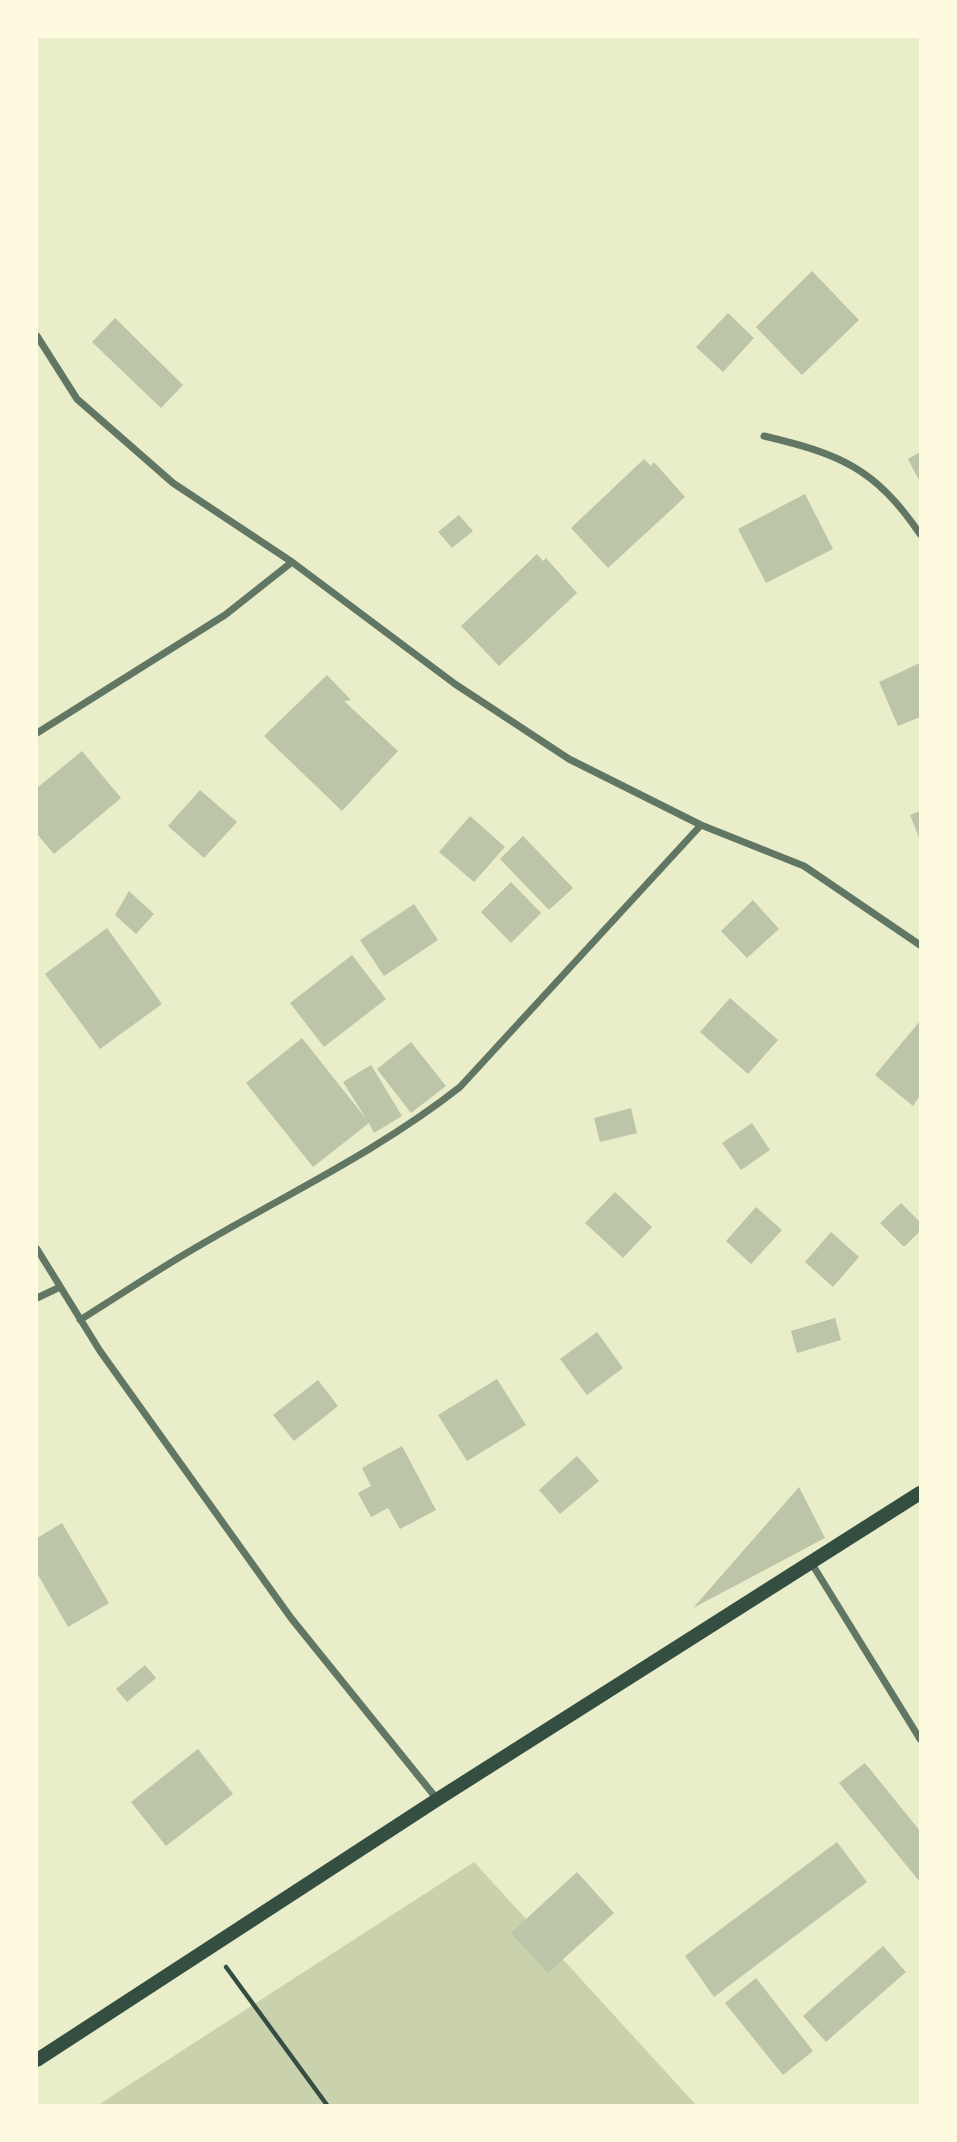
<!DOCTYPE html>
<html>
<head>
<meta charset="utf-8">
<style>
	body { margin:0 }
	#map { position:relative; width:957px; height:2142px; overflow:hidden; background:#e9edc9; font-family:"Fira Sans Condensed",sans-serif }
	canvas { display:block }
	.frame { position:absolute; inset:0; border:38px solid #fefae0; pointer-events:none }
</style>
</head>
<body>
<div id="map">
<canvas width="957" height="2142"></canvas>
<div class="frame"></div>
</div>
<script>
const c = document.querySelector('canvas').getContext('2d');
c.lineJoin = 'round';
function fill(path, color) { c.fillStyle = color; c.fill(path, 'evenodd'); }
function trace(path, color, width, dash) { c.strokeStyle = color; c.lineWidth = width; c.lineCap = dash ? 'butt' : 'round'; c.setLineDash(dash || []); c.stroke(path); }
fill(new Path2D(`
	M 474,1862 L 696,2105 L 98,2105 Z`), '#cad2ad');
fill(new Path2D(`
	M 812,271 L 859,320 L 802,375 L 756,327 Z
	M 728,313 L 754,338 L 723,372 L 696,347 Z
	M 115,318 L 183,385 L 161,408 L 92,342 Z
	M 920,452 L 920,482 L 908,459 Z
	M 644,459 L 651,466 L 654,462 L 685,497 L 608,568 L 571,528 Z
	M 805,494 L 833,549 L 766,583 L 738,529 Z
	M 459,515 L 473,531 L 452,548 L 438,532 Z
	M 537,554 L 543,561 L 546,558 L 577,593 L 499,666 L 461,626 Z
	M 920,663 L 920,717 L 898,726 L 879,682 Z
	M 327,675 L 351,700 L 344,701 L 398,751 L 342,811 L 264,736 Z
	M 82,751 L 121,798 L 54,854 L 37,834 L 37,788 Z
	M 200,790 L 237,822 L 204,858 L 168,826 Z
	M 920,811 L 920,840 L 910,815 Z
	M 470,816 L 505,847 L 474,882 L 439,852 Z
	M 523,836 L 573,888 L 549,910 L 500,859 Z
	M 511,882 L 541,913 L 511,943 L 481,912 Z
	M 129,891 L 154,914 L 136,934 L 115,915 Z
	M 753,900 L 779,929 L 747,958 L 721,931 Z
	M 414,904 L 438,940 L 384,976 L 360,940 Z
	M 107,928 L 162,1004 L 100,1049 L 45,974 Z
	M 352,955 L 386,999 L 324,1047 L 290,1003 Z
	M 730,998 L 778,1040 L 748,1074 L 700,1032 Z
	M 920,1021 L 920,1096 L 913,1106 L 875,1075 Z
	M 302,1038 L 367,1120 L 343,1082 L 371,1065 L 402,1116 L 374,1133 L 369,1123 L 313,1167 L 246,1083 Z
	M 411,1042 L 446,1086 L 411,1113 L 377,1069 Z
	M 631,1108 L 637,1133 L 600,1142 L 594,1118 Z
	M 752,1123 L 770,1150 L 741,1170 L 722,1143 Z
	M 615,1192 L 652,1227 L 623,1258 L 585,1223 Z
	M 901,1203 L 920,1222 L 920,1231 L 904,1247 L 880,1223 Z
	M 756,1207 L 782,1230 L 751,1264 L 726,1241 Z
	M 831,1232 L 859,1257 L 833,1287 L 805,1262 Z
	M 835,1318 L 841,1340 L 797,1353 L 791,1331 Z
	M 597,1332 L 623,1368 L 587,1395 L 560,1359 Z
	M 497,1379 L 526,1425 L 467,1461 L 438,1415 Z
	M 318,1380 L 338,1406 L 294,1441 L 273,1415 Z
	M 402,1446 L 436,1510 L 400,1529 L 388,1508 L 371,1517 L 358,1493 L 371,1486 L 362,1468 Z
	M 577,1456 L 599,1481 L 560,1514 L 539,1490 Z
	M 799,1487 L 825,1538 L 693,1608 Z
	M 62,1523 L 109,1603 L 68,1627 L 37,1573 L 37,1538 Z
	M 145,1665 L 156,1678 L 127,1702 L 116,1689 Z
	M 198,1749 L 233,1794 L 166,1846 L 131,1802 Z
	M 865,1763 L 920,1831 L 920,1882 L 839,1783 Z
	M 837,1842 L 867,1882 L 714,1997 L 685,1956 Z
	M 577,1872 L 614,1913 L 548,1973 L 511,1933 Z
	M 883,1946 L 906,1972 L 826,2042 L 803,2016 Z
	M 756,1978 L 813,2051 L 783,2075 L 725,2003 Z`), '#bcc5a7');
trace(new Path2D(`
	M 226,1967 L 327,2105`), '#344e41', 4.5);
trace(new Path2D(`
	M 37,336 L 77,399 L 173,483 L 292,562 L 455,684 L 569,759 L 701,825 L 804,866 L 920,945
	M 764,436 C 840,454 875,468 920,534
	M 37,733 L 225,615 L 292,562
	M 37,1249 L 100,1351 L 291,1618 L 437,1799
	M 37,1298 L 58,1288
	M 80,1320 C 120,1295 160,1268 202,1244 C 289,1193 380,1150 460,1087 L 701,825
	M 812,1564 L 920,1739`), '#617663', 7);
trace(new Path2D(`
	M 37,2060 L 438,1799 L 920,1493`), '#344e41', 14);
</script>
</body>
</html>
